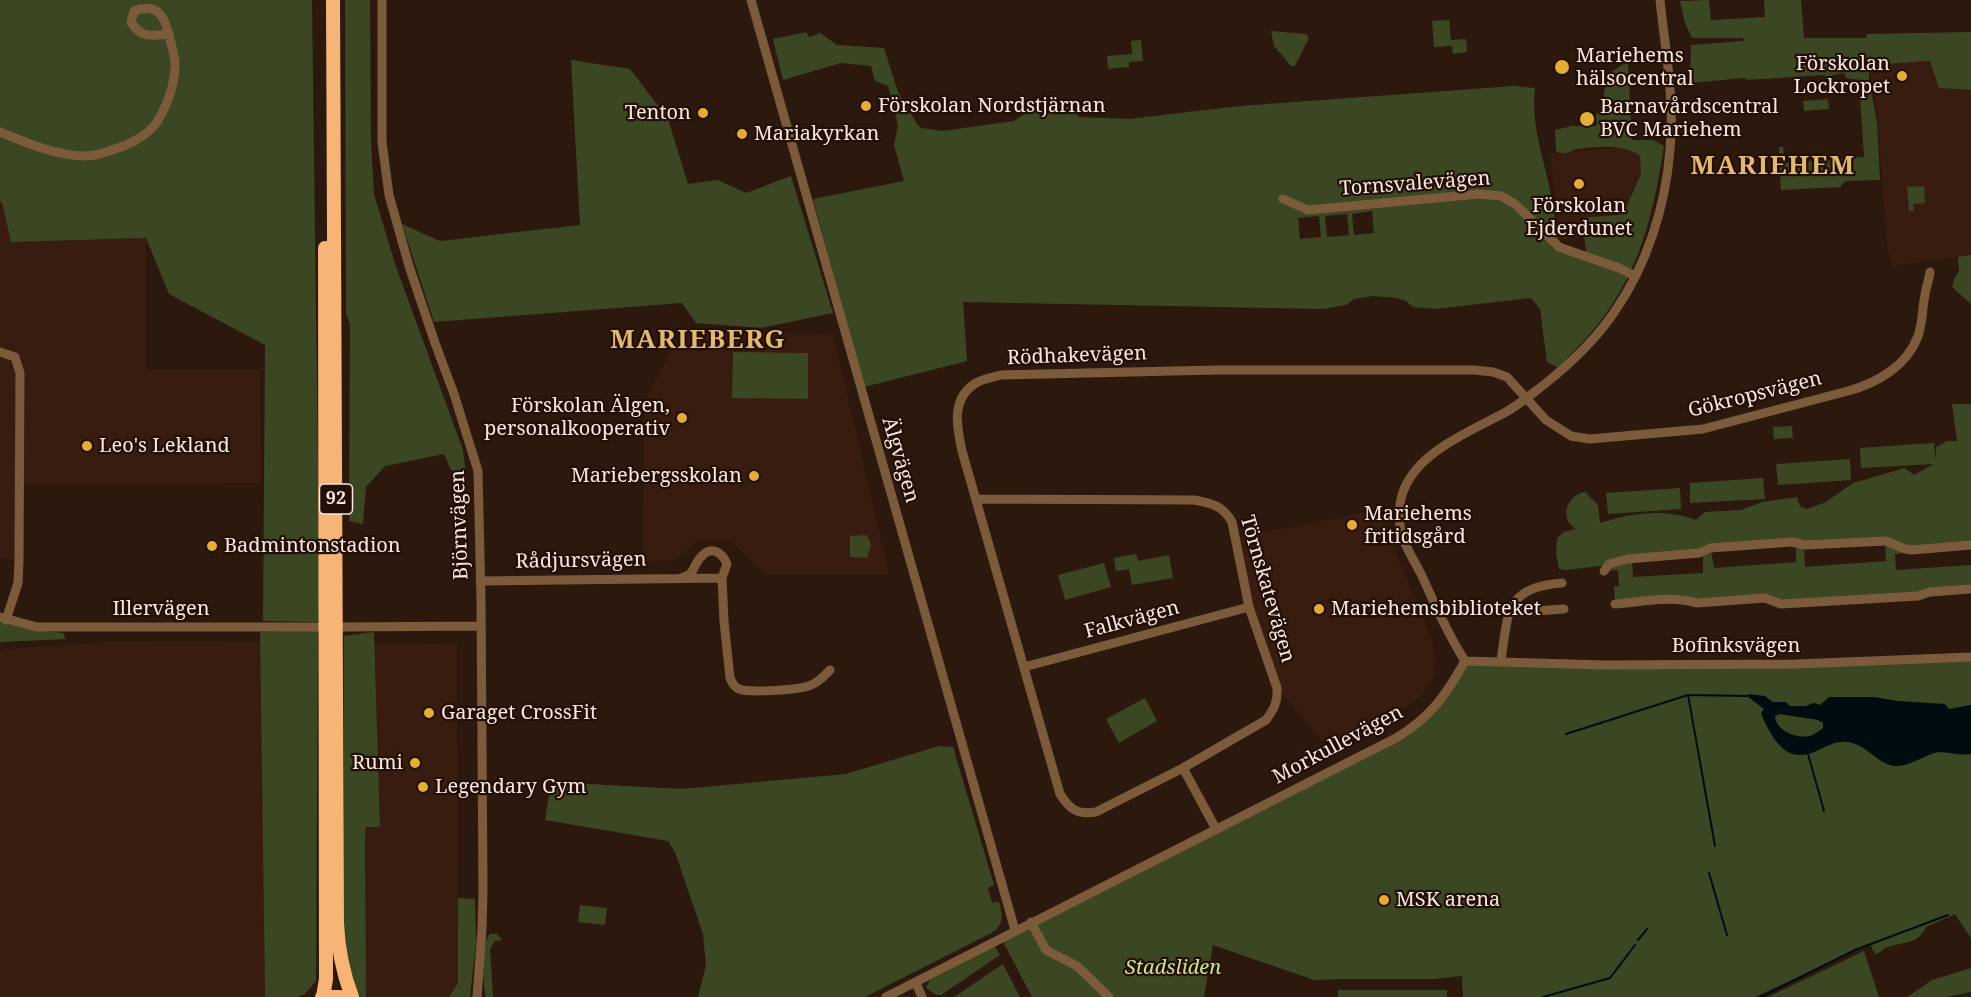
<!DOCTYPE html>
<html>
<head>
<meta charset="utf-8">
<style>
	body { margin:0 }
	canvas { display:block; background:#2d180e }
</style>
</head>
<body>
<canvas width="1971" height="997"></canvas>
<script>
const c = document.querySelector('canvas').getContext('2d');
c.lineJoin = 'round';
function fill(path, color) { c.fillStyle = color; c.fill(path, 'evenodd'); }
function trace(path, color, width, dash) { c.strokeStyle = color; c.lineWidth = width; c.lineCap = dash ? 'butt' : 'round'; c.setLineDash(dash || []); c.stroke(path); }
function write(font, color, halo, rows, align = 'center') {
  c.font = font + ' "Noto Serif",serif'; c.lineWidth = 4.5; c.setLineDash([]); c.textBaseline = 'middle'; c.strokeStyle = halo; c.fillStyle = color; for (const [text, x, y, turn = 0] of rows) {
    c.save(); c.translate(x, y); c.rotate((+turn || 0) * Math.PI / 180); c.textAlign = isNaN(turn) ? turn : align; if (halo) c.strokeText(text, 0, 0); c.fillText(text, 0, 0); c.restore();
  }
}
fill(new Path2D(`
	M 1931,61 L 1959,91 L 1971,90 L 1971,255 L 1892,266 L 1887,246 L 1877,111 L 1869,65 Z
	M 1655,145 L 1635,236 L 1560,240 L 1550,153 Z
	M 0,201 L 2,202 L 12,242 L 146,238 L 146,370 L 260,370 L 261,483 L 20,484 L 19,561 L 0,559 Z
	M 703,331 L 833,334 L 889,574 L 766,574 L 728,539 L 698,541 L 677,560 L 643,562 L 644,402 L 675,344 Z
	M 1387,508 L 1387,526 L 1395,551 L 1432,640 L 1435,656 L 1434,676 L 1422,694 L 1411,704 L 1381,721 L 1334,744 L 1328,744 L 1320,738 L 1277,688 L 1263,646 L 1235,538 Z
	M 260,641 L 265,997 L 0,997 L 0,651 L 4,649 L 103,642 Z
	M 457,643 L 458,983 L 449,997 L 366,997 L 365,827 L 380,827 L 374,644 Z`), '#381c0f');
fill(new Path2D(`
	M 0,0 L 312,0 L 320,622 L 263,621 L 265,345 L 169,294 L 146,238 L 11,242 L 2,202 L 0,201 Z
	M 345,0 L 370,0 L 371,142 L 374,194 L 395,264 L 463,450 L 466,473 L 451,470 L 444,454 L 385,466 L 366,487 L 363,524 L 349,521 L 350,324 L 346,313 Z
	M 1709,0 L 1711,20 L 1765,17 L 1764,0 L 1801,0 L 1804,38 L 1866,38 L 1867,34 L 1971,32 L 1971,90 L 1939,88 L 1930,61 L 1869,65 L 1869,80 L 1877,122 L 1880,180 L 1845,181 L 1840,187 L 1781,190 L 1779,147 L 1783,147 L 1785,163 L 1864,157 L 1859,80 L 1846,78 L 1844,73 L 1833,75 L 1831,79 L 1828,80 L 1824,75 L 1748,80 L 1744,78 L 1690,83 L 1691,45 L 1744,41 L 1743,38 L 1692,38 L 1685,23 L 1680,1 Z
	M 1449,20 L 1451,40 L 1466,39 L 1467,52 L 1453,54 L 1452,46 L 1434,47 L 1432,21 Z
	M 1271,31 L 1306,34 L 1309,38 L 1295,66 L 1291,66 L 1274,46 Z
	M 807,32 L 808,36 L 810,37 L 820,33 L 837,45 L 884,48 L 898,92 L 917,124 L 921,128 L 943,131 L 1014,121 L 1024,114 L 1072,106 L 1079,117 L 1129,119 L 1240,106 L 1514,86 L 1535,88 C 1531,120 1541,150 1548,181 C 1553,203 1556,225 1559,246 L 1587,257 L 1581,218 L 1619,215 L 1624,213 L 1641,174 L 1640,156 C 1625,144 1596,146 1578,149 C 1569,150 1566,157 1556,151 L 1555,130 L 1572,126 L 1597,126 L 1596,115 L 1602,106 L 1607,75 L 1622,65 L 1628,63 L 1632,140 L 1653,140 L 1664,146 C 1655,204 1643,260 1609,309 C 1595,331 1575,349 1558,368 L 1547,362 L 1540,309 L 1531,298 L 1436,309 L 1413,307 L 1406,301 L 1396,298 L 1373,296 L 1354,299 L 1346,305 L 1323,309 L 963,302 L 967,361 L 864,387 L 813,199 L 904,181 L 894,145 L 898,125 L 888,86 L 875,81 L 871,66 L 841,63 L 783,80 L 773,39 ZM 1372,211 L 1374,233 L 1354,235 L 1352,214 ZM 1347,214 L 1349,235 L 1327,237 L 1325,216 ZM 1319,216 L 1321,237 L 1300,239 L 1298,218 Z
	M 1141,40 L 1143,61 L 1129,62 L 1129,67 L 1108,69 L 1107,56 L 1132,54 L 1131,41 Z
	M 571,60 L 630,69 L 668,119 L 688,184 L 718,180 L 746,193 L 791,176 L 833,313 L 761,328 L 696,323 L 682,303 L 434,322 L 402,224 L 440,241 L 580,225 Z
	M 1828,99 L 1829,109 L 1804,111 L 1803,101 Z
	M 1924,186 L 1925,203 L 1913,204 L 1914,211 L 1909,211 L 1907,187 Z
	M 1971,255 L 1971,304 L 1952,287 L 1954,279 L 1959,271 L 1958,257 Z
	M 733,352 L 808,353 L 808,399 L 732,398 Z
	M 1952,404 L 1971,404 L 1971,545 L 1912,550 L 1886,541 L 1792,542 L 1567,570 L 1559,569 L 1556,553 L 1557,538 L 1564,532 L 1576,529 C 1559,519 1566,495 1585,492 L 1598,505 L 1600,523 C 1632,513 1663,508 1696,520 L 1705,512 L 1741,510 L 1762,502 L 1797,497 L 1800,506 L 1807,509 L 1826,502 L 1853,483 L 1905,468 L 1914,475 L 1934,464 L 1861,468 L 1860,448 L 1934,443 L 1936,461 L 1936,447 L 1947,441 L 1957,441 Z
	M 1792,426 L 1793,438 L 1774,439 L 1773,427 Z
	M 1850,459 L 1851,480 L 1778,485 L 1776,464 Z
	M 1763,478 L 1765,499 L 1690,503 L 1690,483 Z
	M 1680,488 L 1681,509 L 1608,514 L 1606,493 Z
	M 867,535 L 871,545 L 867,558 L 850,557 L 850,536 Z
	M 1885,544 L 1902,550 L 1900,554 L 1895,554 L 1896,570 L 1971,565 L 1971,587 L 1920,593 L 1787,602 L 1699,600 L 1678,595 L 1618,601 L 1615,599 L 1614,586 L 1619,586 L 1618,570 L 1605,571 L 1608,566 L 1632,560 L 1633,577 L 1703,573 L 1703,554 L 1711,551 L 1714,568 L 1796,562 L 1796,545 L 1804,547 L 1805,567 L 1886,561 Z
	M 1136,554 L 1138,561 L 1169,555 L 1173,578 L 1132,585 L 1129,569 L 1116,571 L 1114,558 Z
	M 1104,563 L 1111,587 L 1065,600 L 1058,575 Z
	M 0,617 L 35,630 L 63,633 L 66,639 L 0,642 Z
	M 318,630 L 316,981 L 305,994 L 297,997 L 265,997 L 260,632 Z
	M 374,632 L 380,827 L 365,827 L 366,997 L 357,997 L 346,960 L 343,921 L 344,636 Z
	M 1971,657 L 1971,938 L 1955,914 L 1926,927 C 1918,945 1904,941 1888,947 C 1882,949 1882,952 1876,954 L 1872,949 L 1871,943 L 1755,997 L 1463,997 L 1462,976 L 1435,979 L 1338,979 L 1314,980 L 1213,945 L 1204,997 L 1032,997 L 1001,938 L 1396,738 L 1428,715 L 1465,661 L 1605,665 Z
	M 1145,698 L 1157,721 L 1119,743 L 1106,719 Z
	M 939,746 L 953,747 L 994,885 L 988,888 L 992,903 L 999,901 C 1002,914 1005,924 993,932 L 865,997 L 698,997 L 706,965 L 703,934 L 675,852 L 668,841 L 545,820 L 551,782 L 682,789 L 846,774 Z
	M 458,898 L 475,899 L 476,942 L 470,997 L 449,997 L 458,983 Z
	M 580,905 L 607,908 L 605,925 L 578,922 Z
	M 490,934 L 497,934 L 502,940 L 495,941 L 490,949 L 493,997 L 486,997 C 483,983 480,945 490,934 Z
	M 995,946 L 1000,955 L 941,995 L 936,995 L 926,988 L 930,980 Z
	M 1864,951 L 1879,997 L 1768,997 Z
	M 1003,964 L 1020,997 L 954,997 Z
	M 1971,968 L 1971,992 L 1946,997 L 1907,997 L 1932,980 Z
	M 1338,990 L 1447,990 L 1447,997 L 1338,997 Z`), '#3b4623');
fill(new Path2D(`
	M 1749,694 L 1765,696 L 1773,702 L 1786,702 L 1790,706 L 1806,706 L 1814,703 L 1820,705 L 1829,697 L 1874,697 L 1898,701 L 1945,704 L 1949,709 L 1971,705 L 1971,754 C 1959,756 1949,752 1939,752 C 1923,754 1905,772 1887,764 C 1872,757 1864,744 1847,742 C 1832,740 1821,751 1808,754 C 1782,761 1770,733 1761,714 L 1764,709 L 1747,696 ZM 1780,714 L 1818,720 L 1823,723 L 1823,728 C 1819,731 1815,734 1810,736 C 1797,739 1776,731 1775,716 Z`), '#000d10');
trace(new Path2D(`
	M 1688,695 L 1715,846
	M 1566,734 L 1688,695 L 1747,696
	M 1808,754 L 1824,811
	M 1709,873 L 1727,935
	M 1638,940 L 1647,929
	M 1543,997 L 1610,978 L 1635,945
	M 1761,997 L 1855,950 L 1948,915`), '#000d10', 2);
trace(new Path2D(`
	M 382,0 L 382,142 L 389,195 L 409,266 L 435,343 L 454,394 L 478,471 L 481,600 L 483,891 L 482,929 L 477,997
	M 751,0 L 1015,930
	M 0,132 C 27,143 54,155 84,156 C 94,156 105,153 115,149 C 129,145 148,135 157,122 C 167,106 175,84 175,65 C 175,58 173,50 171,43 C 166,21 161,1 134,11 L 131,22 C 141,38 151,36 169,34
	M 1283,199 L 1308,210 L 1479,194 L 1501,196 L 1515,204 L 1559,247 L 1619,268 L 1635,276
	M 0,352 L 15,357 L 20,373 L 19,561 L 18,583 L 6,620
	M 976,499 L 1194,500 C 1212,503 1223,506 1232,522 L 1249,607 L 1277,688 C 1278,702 1274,709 1266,720 L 1183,768 L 1096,812 C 1078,815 1070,810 1060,794 L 962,451 C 957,428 951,401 973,385 C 980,379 993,377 1001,375 L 1217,370 L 1474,370 L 1493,372 L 1507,377 L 1546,420 L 1571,436 L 1590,439 L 1703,429 L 1848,391 C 1877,383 1907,366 1918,336 C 1923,322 1922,308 1925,295 C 1926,287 1929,280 1930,272
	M 1604,571 L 1609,564 L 1628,559 L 1699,553 L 1710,548 L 1792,542 L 1805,545 L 1886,541 L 1905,549 L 1912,550 L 1971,545
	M 681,578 C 684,577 688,576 690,574 C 695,569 696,561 701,557 C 711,545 722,552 727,564 L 722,578 L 724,621 L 730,678 C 732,683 734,687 739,689 C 750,693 801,690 811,685 C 819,682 824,676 830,670
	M 480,581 L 722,578
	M 1615,604 C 1642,602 1671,595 1697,603 L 1765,598 L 1781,604 L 1918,596 L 1930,592 L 1971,589
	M 1510,613 L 1564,609
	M 0,617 L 37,627 L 323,627
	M 343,627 L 481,626
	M 1465,661 C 1448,634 1435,605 1422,576 C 1414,560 1403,544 1400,526 C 1399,518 1399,507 1401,499 C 1411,454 1469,432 1506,412 C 1520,404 1533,393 1546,383 C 1571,363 1597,338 1615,311 C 1647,265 1666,205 1670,149 C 1675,100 1665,49 1660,0
	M 1465,661 L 1605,665 L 1796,664 L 1971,657
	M 1501,661 C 1508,613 1505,587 1562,583
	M 1024,667 L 1249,607
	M 1183,768 L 1216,829
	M 1031,922 L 1046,950 L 1077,966 L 1109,997
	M 916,983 L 922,997
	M 886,997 L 1396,738 C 1430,718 1446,695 1465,661`), '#7c5b3c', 9);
trace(new Path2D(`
	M 333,0 L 337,923 C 338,949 343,973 352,997
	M 322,997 L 340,997
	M 323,997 L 326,979 L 325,248`), '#f6b476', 14);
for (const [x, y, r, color] of [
	[1562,67,8,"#e4ad35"],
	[1902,76,6,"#e4ad35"],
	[866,106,6,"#e4ad35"],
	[703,113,6,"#e4ad35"],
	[1587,119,8,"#e4ad35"],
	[742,134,6,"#e4ad35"],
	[1579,184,6,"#e4ad35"],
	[682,418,6,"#e4ad35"],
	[87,446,6,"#e4ad35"],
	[754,476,6,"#e4ad35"],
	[1352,525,6,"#e4ad35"],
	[212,546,6,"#e4ad35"],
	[1319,609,6,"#e4ad35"],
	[429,713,6,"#e4ad35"],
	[415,763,6,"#e4ad35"],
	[423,787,6,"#e4ad35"],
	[1384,900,6,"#e4ad35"]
]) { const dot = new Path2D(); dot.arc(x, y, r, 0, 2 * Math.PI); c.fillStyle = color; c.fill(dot); trace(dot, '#230f06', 2); }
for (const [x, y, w] of [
	[336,499,33]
]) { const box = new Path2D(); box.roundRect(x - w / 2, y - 15, w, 30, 4.5); c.fillStyle = '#230f06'; c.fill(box); trace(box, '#f8e8e1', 1.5); }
write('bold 18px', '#f8e8e1', null, [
	["92",336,499]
]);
write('20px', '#f8e8e1', '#230f06', [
	["Mariehems",1576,56],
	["hälsocentral",1576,79],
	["Förskolan",1890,64,"right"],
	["Lockropet",1890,87,"right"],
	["Förskolan Nordstjärnan",878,106],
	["Barnavårdscentral",1600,107],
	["BVC Mariehem",1600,130],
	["Tenton",691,113,"right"],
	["Mariakyrkan",754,134],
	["Förskolan",1579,206,"center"],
	["Ejderdunet",1579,229,"center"],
	["Förskolan Älgen,",670,406,"right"],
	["personalkooperativ",670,429,"right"],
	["Leo's Lekland",99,446],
	["Mariebergsskolan",742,476,"right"],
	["Mariehems",1364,514],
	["fritidsgård",1364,537],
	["Badmintonstadion",224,546],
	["Mariehemsbiblioteket",1331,609],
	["Garaget CrossFit",441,713],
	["Rumi",403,763,"right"],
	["Legendary Gym",435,787],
	["MSK arena",1396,900]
], 'left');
write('20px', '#f8e8e1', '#230f06', [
	["Tornsvalevägen",1415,184,-4],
	["Rödhakevägen",1077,356,-2],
	["Gökropsvägen",1755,395,-14],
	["Älgvägen",900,460,74],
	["Björnvägen",460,525,-92],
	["Rådjursvägen",581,561,-1],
	["Törnskatevägen",1267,589,74],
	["Illervägen",161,609],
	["Falkvägen",1132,620,-15],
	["Bofinksvägen",1736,646],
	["Morkullevägen",1338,745,-28]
]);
write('italic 20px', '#cae595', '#230f06', [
	["Stadsliden",1173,968]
]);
c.letterSpacing = '1.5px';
write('bold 26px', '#e0ba72', '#230f06', [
	["MARIEHEM",1773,167],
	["MARIEBERG",698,341]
]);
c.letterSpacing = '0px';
</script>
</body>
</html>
